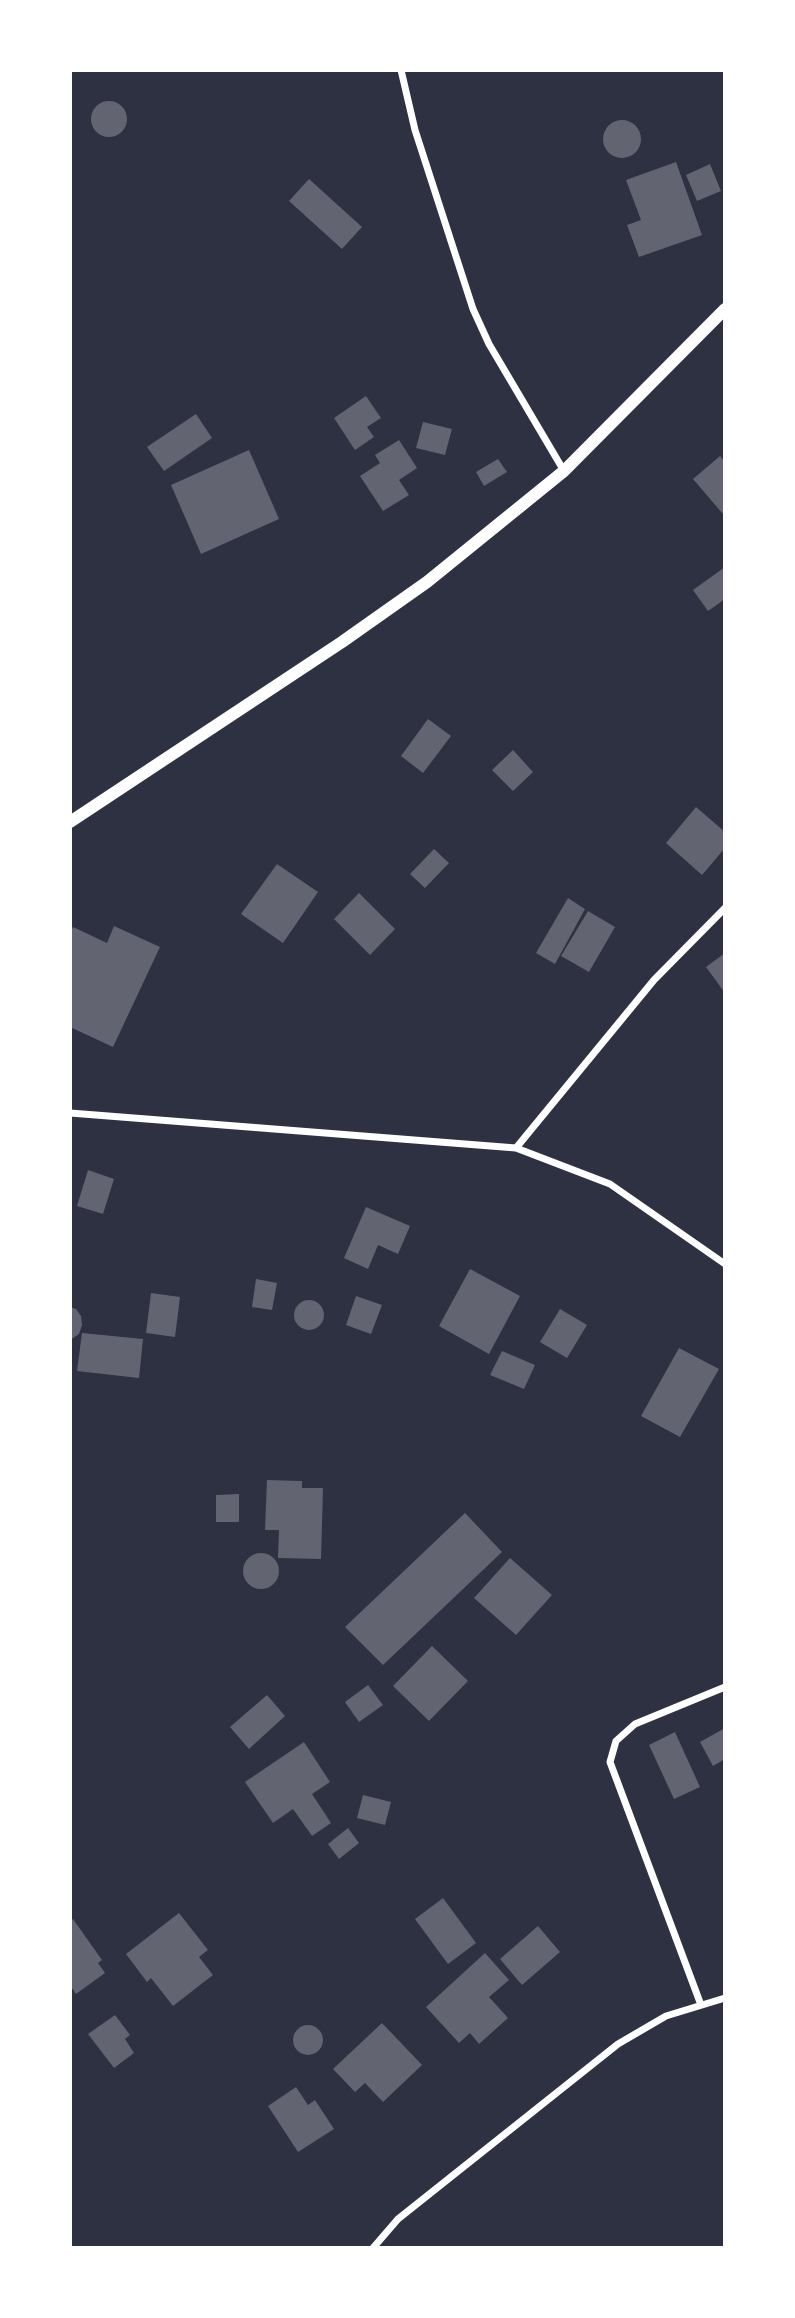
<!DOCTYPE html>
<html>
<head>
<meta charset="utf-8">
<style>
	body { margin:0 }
	#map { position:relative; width:795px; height:2318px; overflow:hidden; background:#2d3142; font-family:Karla,sans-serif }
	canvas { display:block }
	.frame { position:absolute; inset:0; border:72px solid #fff; pointer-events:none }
</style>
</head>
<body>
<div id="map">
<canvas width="795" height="2318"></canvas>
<div class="frame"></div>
</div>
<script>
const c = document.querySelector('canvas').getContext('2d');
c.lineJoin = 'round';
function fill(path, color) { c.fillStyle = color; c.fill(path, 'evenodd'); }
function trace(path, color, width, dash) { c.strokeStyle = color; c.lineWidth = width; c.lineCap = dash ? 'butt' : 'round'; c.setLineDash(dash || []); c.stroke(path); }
fill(new Path2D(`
	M91 119a18 18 0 1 1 36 0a18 18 0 1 1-36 0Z
	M603 139a19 19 0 1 1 38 0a19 19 0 1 1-38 0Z
	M 676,162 L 702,235 L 639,257 L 627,225 L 641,220 L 626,180 Z
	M 710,164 L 721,191 L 697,201 L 686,175 Z
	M 309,179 L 362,227 L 342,249 L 289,201 Z
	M 366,396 L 381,418 L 367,427 L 374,437 L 355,450 L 334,418 Z
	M 196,414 L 212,438 L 164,471 L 147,447 Z
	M 423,422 L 452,429 L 445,455 L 416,448 Z
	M 399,440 L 417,468 L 399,480 L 409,495 L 383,511 L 360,476 L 380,463 L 375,455 Z
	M 249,450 L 279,519 L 201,554 L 171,485 Z
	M 720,456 L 725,462 L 723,514 L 693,479 Z
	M 498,459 L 507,472 L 484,486 L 476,472 Z
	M 725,567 L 725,599 L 708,611 L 693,590 Z
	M 428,719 L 451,736 L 423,773 L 401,756 Z
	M 513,750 L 533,772 L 513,791 L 492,770 Z
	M 696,807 L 725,832 L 725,848 L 702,875 L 666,843 Z
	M 434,849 L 449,863 L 425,888 L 410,874 Z
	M 277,864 L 318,892 L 283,943 L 241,914 Z
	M 359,893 L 395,929 L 370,955 L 334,919 Z
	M 568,898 L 585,909 L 555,964 L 536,953 Z
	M 588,911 L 615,927 L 589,972 L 561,956 Z
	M 114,926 L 160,947 L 113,1047 L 70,1027 L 70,933 L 73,927 L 107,943 Z
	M 725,953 L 725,993 L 706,967 Z
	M 88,1170 L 114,1179 L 103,1214 L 77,1206 Z
	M 366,1207 L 410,1226 L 398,1254 L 378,1245 L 368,1269 L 344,1258 Z
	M 470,1269 L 520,1296 L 489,1354 L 439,1326 Z
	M 256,1279 L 277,1283 L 272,1310 L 252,1307 Z
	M 151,1293 L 180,1297 L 175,1337 L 146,1333 Z
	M 356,1296 L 382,1305 L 371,1334 L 346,1325 Z
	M294 1315a15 15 0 1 1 30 0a15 15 0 1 1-30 0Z
	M 70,1307 L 76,1309 L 81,1316 L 82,1325 L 79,1334 L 70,1340 Z
	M 560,1309 L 587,1325 L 567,1358 L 540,1342 Z
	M 82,1333 L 143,1339 L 139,1378 L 77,1371 Z
	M 679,1348 L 719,1369 L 680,1437 L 641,1416 Z
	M 502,1351 L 535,1365 L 524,1389 L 490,1375 Z
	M 267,1480 L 302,1481 L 302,1488 L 323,1488 L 321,1559 L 278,1558 L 279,1530 L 265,1530 Z
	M 239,1494 L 239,1522 L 216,1522 L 216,1495 Z
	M 465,1513 L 502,1552 L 383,1665 L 345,1627 Z
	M243 1571a18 18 0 1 1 36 0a18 18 0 1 1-36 0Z
	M 510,1558 L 552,1595 L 516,1635 L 474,1598 Z
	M 432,1646 L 468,1681 L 429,1721 L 393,1686 Z
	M 368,1685 L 383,1705 L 359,1722 L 345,1702 Z
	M 267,1695 L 285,1716 L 249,1749 L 230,1727 Z
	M 725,1728 L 725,1759 L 713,1766 L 700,1742 Z
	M 675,1732 L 700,1787 L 674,1799 L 649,1745 Z
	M 304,1742 L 330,1782 L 312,1794 L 331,1823 L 312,1836 L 293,1809 L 273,1823 L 245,1782 Z
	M 363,1795 L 391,1802 L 385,1825 L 357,1818 Z
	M 348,1828 L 359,1843 L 339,1859 L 328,1844 Z
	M 443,1898 L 476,1943 L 448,1964 L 415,1919 Z
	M 179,1913 L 208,1950 L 199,1957 L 213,1975 L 173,2006 L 151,1978 L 147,1982 L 126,1954 Z
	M 73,1919 L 102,1960 L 98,1963 L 105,1973 L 76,1994 L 70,1985 L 70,1922 Z
	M 538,1926 L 560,1952 L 522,1985 L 500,1959 Z
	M 485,1953 L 509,1980 L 489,1997 L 508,2018 L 479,2044 L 470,2033 L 459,2043 L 426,2007 Z
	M 115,2015 L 130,2035 L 125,2039 L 134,2053 L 114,2068 L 88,2034 Z
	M 382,2023 L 422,2065 L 383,2102 L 365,2083 L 355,2092 L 333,2069 Z
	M293 2040a15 15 0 1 1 30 0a15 15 0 1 1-30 0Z
	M 296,2087 L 308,2105 L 315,2100 L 334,2129 L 298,2152 L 268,2106 Z`), '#626471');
trace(new Path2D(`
	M 401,70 L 415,130 L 473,309 L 489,344 L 564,471
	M 70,1113 L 516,1148 L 610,1184 L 725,1264
	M 516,1148 L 654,980 L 725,908
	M 701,2005 L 610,1762 L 616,1741 L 635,1724 L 725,1687
	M 373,2248 L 398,2219 L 618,2044 L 666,2016 L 725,1998`), '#fff', 7);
trace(new Path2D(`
	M 70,822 L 342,642 L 427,582 L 564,471 L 725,309`), '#fff', 12);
</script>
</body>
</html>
